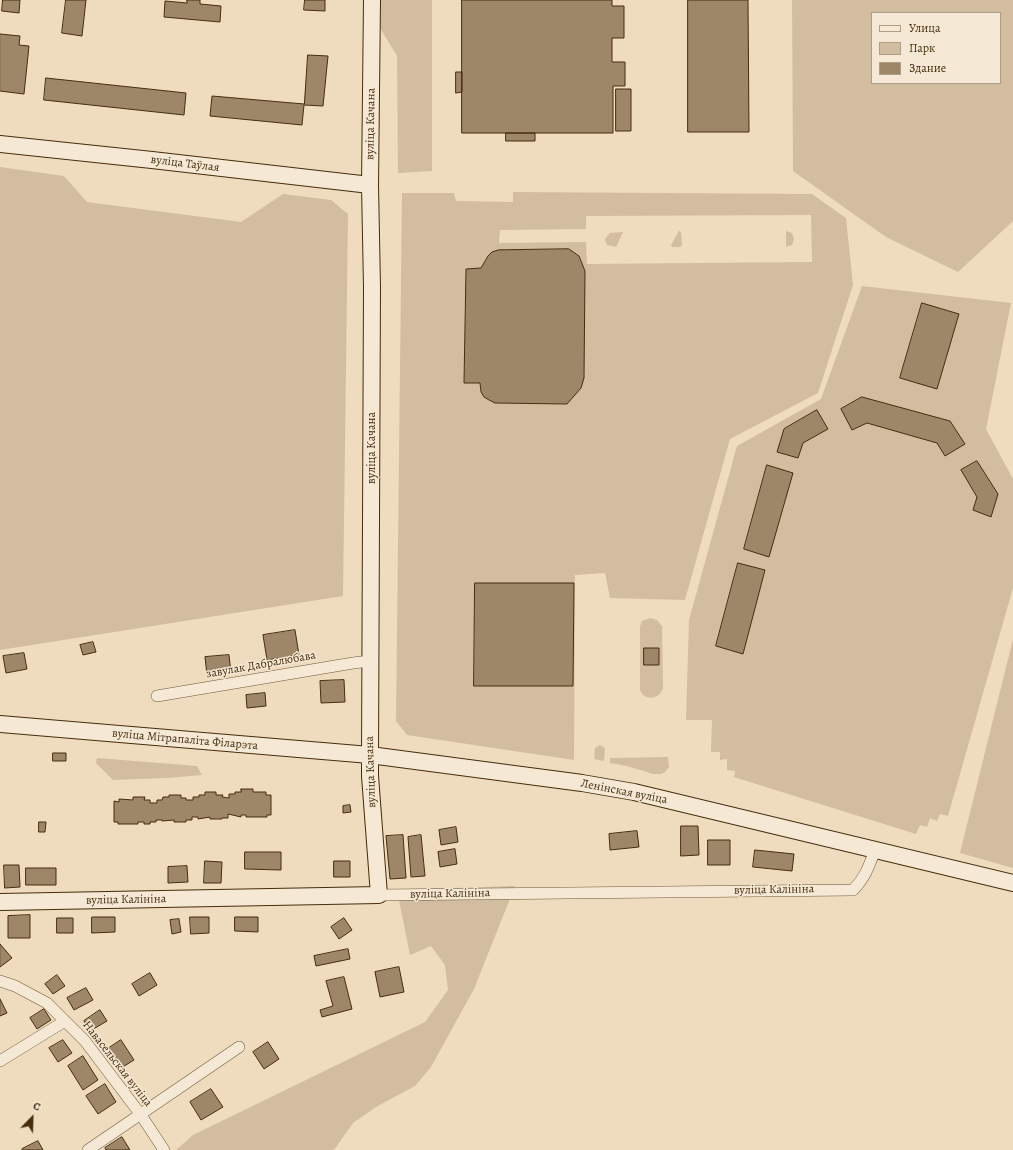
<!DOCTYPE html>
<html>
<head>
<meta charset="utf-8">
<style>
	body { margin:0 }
	#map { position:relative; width:1013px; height:1150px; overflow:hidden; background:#efdbbe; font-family:Alegreya,serif }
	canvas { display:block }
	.legend { position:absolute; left:871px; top:12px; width:130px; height:72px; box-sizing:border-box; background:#f5e8d5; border:1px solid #af9d85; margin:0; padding:5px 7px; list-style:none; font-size:12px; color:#462d0c }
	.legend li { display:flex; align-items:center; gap:8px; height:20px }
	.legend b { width:20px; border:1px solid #af9d85 }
	.north { position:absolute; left:12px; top:1098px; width:40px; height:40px; -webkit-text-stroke:3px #f5e8d5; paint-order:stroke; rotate:23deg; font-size:11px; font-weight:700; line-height:16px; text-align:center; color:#462d0c }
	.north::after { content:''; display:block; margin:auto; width:14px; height:18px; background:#462d0c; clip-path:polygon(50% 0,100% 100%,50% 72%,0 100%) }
</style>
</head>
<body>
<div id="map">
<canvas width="1013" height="1150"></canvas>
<ul class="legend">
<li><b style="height:5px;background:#f5e8d5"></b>Улица</li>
<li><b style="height:11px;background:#d2bda0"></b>Парк</li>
<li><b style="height:11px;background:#9e8769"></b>Здание</li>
</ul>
<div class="north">С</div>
</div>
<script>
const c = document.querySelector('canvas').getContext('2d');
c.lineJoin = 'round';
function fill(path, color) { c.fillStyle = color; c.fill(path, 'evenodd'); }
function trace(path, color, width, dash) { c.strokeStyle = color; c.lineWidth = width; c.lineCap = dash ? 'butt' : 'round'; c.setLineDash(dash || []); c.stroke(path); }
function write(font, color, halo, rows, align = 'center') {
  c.font = font + ' Alegreya,serif'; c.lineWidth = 3; c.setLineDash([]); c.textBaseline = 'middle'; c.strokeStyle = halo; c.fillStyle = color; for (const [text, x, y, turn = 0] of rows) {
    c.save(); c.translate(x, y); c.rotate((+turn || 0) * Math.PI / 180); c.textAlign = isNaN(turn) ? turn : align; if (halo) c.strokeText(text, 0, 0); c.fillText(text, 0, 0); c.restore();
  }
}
fill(new Path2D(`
	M 378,0 L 432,0 L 432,171 L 398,173 L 397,56 L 377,23 Z
	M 792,0 L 1013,0 L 1013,221 L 958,272 L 886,237 L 793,171 ZM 872,13 L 1000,13 L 1000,83 L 872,83 Z
	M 0,167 L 64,176 L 87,202 L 241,222 L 283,194 L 331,200 L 348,214 L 343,596 L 0,650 Z
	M 513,192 L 812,194 L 846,218 L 853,285 L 818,393 L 730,439 L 685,600 L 610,598 L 605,573 L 575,575 L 574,760 L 407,735 L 396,721 L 402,193 L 454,193 L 456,201 L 513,202 ZM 811,215 L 812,262 L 587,264 L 586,242 L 499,243 L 500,230 L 586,229 L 586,216 ZM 569,249 L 579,256 L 585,271 L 567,404 L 495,403 C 483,398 481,396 480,383 L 464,383 L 466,270 L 481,268 L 488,256 L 492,252 ZM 475,583 L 574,583 L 573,686 L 475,686 Z
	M 679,231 L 681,232 L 682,245 L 680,247 L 672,247 L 671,245 Z
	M 786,231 L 792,233 L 794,239 L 792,245 L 786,247 Z
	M 623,232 L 616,247 L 607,245 L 605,239 L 610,233 Z
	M 862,286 L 1011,303 L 986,429 L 1013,479 L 1013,588 L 948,816 L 940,814 L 937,821 L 930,818 L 927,827 L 920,825 L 916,834 L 734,777 L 735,771 L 727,770 L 727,759 L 720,760 L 720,752 L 711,752 L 712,720 L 686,720 L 689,620 L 737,446 L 821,399 Z
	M 650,618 L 657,620 L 662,626 L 663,688 C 660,699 645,702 640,690 L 640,626 L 642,621 Z
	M 1013,639 L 1013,868 L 960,853 Z
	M 600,745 L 605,748 L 604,761 L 594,759 L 595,748 Z
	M 668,757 L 669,767 L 665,772 L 661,774 L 653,774 L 627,766 L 610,763 L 610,758 Z
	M 97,758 L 197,766 L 202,775 L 167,778 L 113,780 L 96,763 Z
	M 515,886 L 474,989 L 431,1067 L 415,1086 L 376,1107 L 353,1123 L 334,1150 L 176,1150 L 193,1135 L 425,1022 L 448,990 L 445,965 L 431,946 L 410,955 L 397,890 Z`), '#d2bda0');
const building = new Path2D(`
	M 3,0 L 20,0 L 19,13 L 2,11 Z
	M 66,0 L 86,0 L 82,36 L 62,33 Z
	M 187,0 L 200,0 L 200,4 L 221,6 L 220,22 L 164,17 L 165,1 L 187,3 Z
	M 305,0 L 325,0 L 325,11 L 304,10 Z
	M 462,0 L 612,0 L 612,6 L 624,6 L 624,38 L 612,38 L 612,62 L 625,62 L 625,86 L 613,86 L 613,133 L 462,133 Z
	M 688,0 L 748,0 L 749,132 L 688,132 Z
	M 0,34 L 20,36 L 19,45 L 29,46 L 24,94 L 0,91 Z
	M 308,55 L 328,56 L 323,106 L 304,105 L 302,125 L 210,116 L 212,96 L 304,104 Z
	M 456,72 L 462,72 L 462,92 L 456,93 Z
	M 46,78 L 186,93 L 184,115 L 44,100 Z
	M 616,89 L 631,89 L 631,131 L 616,131 Z
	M 506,133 L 535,133 L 535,141 L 506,141 Z
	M 569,249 L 579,256 L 585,271 L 584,378 L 581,388 L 567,404 L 495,403 L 489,400 L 484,397 L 481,392 L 480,383 L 464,383 L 466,269 L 481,268 L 488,256 L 492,252 L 498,250 Z
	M 922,303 L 959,314 L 937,389 L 900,378 Z
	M 862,397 L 950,421 L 965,444 L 945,456 L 937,443 L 867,423 L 852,430 L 841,409 Z
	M 817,410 L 828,429 L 803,443 L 798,458 L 777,452 L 784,429 Z
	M 977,461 L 998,494 L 991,517 L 973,510 L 977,497 L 961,470 Z
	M 767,465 L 793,473 L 769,557 L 744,549 Z
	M 738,563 L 765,570 L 743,654 L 716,646 Z
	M 475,583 L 574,583 L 573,686 L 474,686 Z
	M 295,630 L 299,655 L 267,660 L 263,635 Z
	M 93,642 L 96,652 L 83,655 L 80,645 Z
	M 644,648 L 659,648 L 659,665 L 644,665 Z
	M 24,653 L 27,669 L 6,673 L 3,656 Z
	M 229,655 L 231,673 L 207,675 L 205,657 Z
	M 344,680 L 345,702 L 321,703 L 320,681 Z
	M 265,693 L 266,706 L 247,708 L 246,695 Z
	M 53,753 L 66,753 L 66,761 L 53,761 Z
	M 241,789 L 253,789 L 253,792 L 266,792 L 266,795 L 271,795 L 271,815 L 267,815 L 267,817 L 246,817 L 246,815 L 241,815 L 241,817 L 228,814 L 228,818 L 222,818 L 222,819 L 210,819 L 210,817 L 198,819 L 198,817 L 192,817 L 192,820 L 186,820 L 186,822 L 174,822 L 174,820 L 162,821 L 162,820 L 156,820 L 156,822 L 150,822 L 150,824 L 144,824 L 144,822 L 138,822 L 138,824 L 118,824 L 118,822 L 114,822 L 114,801 L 119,802 L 119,799 L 133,800 L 133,797 L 145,797 L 144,800 L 150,800 L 150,803 L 157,803 L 157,800 L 162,800 L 163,797 L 169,797 L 169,795 L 181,795 L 181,798 L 186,798 L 186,800 L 193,800 L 193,797 L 199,797 L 199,795 L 205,795 L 205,792 L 216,792 L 216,795 L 223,795 L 222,797 L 229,798 L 229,794 L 235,794 L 235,792 L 241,792 Z
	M 350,805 L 351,812 L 343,813 L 343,806 Z
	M 39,822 L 46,822 L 45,832 L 39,832 Z
	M 681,826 L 698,826 L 699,855 L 681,856 Z
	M 456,827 L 458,842 L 441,845 L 439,830 Z
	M 637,831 L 639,847 L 610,850 L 609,834 Z
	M 403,835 L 406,878 L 390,879 L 386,836 Z
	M 421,835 L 425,876 L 411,877 L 408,837 Z
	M 708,840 L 730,840 L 730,865 L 708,865 Z
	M 455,849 L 457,864 L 440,867 L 438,852 Z
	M 755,850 L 794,854 L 792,871 L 753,867 Z
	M 245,852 L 281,852 L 281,870 L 245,869 Z
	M 205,861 L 222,862 L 221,883 L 204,883 Z
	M 334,861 L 350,861 L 350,877 L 334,877 Z
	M 4,865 L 19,865 L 20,887 L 5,888 Z
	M 187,866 L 188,882 L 168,883 L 168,867 Z
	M 26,868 L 56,868 L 56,885 L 26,885 Z
	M 30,915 L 30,938 L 8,938 L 8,916 Z
	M 92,917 L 115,917 L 115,932 L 92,933 Z
	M 190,917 L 209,917 L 209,933 L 191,934 Z
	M 235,917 L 258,917 L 258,932 L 235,931 Z
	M 57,918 L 73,918 L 73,933 L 57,933 Z
	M 344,918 L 352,930 L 339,939 L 331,927 Z
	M 179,919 L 181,932 L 172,934 L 170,920 Z
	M 0,944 L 12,958 L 0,967 Z
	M 348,949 L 350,959 L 316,966 L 314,956 Z
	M 399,967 L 404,992 L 380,997 L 375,972 Z
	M 150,973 L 157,985 L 139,996 L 132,984 Z
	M 57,975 L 65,986 L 53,994 L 45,984 Z
	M 344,977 L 352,1009 L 322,1017 L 320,1010 L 333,1006 L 326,981 Z
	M 86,988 L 93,1000 L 74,1010 L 67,998 Z
	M 0,999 L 7,1013 L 0,1016 Z
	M 44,1009 L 51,1020 L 37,1029 L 30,1018 Z
	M 100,1010 L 107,1021 L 90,1031 L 84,1021 Z
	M 63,1040 L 72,1053 L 58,1062 L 49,1048 Z
	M 121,1040 L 134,1060 L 121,1068 L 109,1048 Z
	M 268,1042 L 279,1059 L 264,1069 L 253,1052 Z
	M 83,1056 L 98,1080 L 83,1090 L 68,1066 Z
	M 105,1084 L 116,1102 L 98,1114 L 86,1096 Z
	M 211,1089 L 223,1107 L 201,1120 L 190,1102 Z
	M 122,1137 L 130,1150 L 106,1150 L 105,1148 Z
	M 38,1141 L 43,1150 L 22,1150 L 22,1149 Z`);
fill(building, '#9e8769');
trace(building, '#462d0c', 1);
const minor = new Path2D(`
	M 157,696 L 353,663 L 370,661
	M 379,895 L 853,890 C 865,878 869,866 875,850
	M 0,981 L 15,986 L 47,1003 L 85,1041 L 141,1115 L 164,1150
	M 0,1061 L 65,1021
	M 88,1150 L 239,1047`);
const secondary = new Path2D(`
	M 0,144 L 152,160 L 370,185
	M 0,724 L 370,755 L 582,783 L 634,792 L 1013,883
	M 0,902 L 379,895 L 370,776 L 370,755 L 372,287 L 370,185 L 372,0`);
trace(minor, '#705838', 12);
trace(secondary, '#462d0c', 18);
trace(minor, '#f5e8d5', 11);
trace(secondary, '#f5e8d5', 16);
write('12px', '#462d0c', '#f5e8d5', [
	["вуліца Качана",371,124,-89],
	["вуліца Таўлая",185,164,7],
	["вуліца Качана",372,448,-90],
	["завулак Дабралюбава",261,665,-10],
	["вуліца Мітрапаліта Філарэта",185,740,5],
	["вуліца Качана",371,772,-92],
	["Ленінская вуліца",624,792,11],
	["вуліца Калініна",774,890,-1],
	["вуліца Калініна",450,894,-1],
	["вуліца Калініна",126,900,-1],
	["Навасельская вуліца",117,1064,52]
]);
</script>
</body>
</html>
